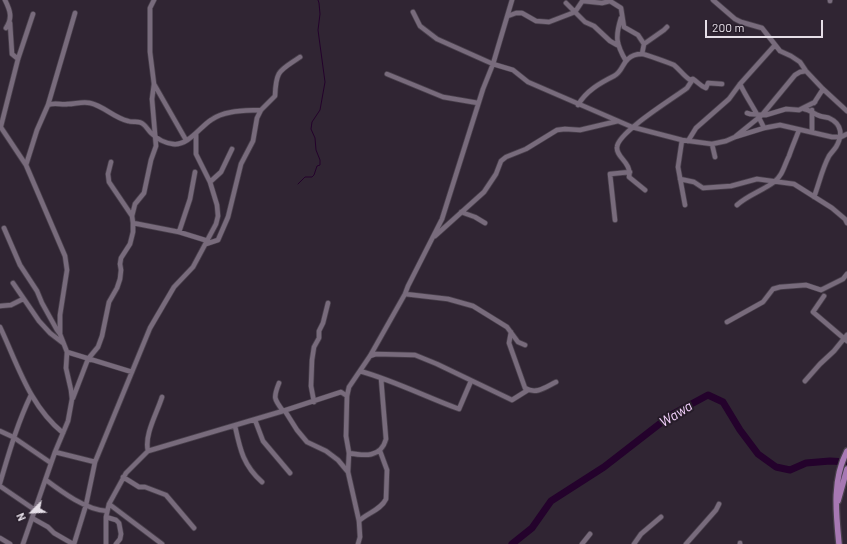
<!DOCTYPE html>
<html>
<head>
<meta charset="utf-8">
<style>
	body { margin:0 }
	#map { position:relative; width:847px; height:544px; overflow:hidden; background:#302533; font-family:Barlow,sans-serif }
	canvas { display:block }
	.north { position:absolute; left:12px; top:492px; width:40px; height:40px; -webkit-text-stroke:3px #261c29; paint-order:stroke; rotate:246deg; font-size:11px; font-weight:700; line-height:16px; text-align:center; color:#e5dee7 }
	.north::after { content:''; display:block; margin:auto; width:14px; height:18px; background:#e5dee7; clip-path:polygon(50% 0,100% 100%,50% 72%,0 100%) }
	.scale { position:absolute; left:705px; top:20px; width:118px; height:18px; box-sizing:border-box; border:2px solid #e5dee7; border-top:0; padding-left:5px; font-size:12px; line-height:14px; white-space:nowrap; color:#e5dee7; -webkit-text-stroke:3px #261c29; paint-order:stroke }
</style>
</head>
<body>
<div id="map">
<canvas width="847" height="544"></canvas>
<div class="north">N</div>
<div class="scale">200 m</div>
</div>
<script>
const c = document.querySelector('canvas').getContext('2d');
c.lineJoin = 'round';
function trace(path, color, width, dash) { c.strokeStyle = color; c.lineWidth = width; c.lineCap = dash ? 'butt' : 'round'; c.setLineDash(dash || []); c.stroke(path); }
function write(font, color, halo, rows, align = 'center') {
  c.font = font + ' Barlow,sans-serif'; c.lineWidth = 4; c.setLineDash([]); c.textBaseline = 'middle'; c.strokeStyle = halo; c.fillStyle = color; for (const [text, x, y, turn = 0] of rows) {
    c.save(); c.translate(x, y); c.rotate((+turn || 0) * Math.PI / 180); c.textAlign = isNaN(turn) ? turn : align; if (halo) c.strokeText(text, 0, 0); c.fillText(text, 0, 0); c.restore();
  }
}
trace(new Path2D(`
	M 298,184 L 305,177 L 312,177 L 314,175 L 317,166 L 320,165 L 320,160 L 316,150 L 315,138 L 311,129 L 312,122 L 320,110 L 325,82 L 318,30 L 320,14 L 319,3 L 318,0`), '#24022c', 1);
trace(new Path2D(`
	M 512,544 L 532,528 L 551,501 L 604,467 L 671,415 L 708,395 L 723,402 L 740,430 L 758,454 L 776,467 L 790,470 L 806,463 L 830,461 L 847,462`), '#24022c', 7);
const minor = new Path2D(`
	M 5,0 C 10,10 13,18 6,28
	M 713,0 L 735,19 L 741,22 L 762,28 L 780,51 L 791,56 L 800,62 L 806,71 L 823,89 L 847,111
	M 583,1 L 602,3 L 610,1 L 621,8 L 624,27 L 638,35 L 644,44
	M 830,1 L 830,0
	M 566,3 L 585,22 L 594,26 L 610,41 L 617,45
	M 413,12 L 420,26 L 437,39 L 493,64 L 513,70 L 528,82 L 632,127 L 682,140 L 712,144 L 726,141 L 735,137 L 764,128 L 780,125 L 832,137 L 841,137 L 847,134
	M 508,16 L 516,13 L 522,13 L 536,21 L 549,22 L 575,12 L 583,0
	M 621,18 C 615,37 616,44 626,61
	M 10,23 L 12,54 L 18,59
	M 642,54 L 644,44 L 664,30 L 667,27
	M 387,74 L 443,97 L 478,103
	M 154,84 L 186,140
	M 740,84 C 747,99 757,112 764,128
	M 814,103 L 823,89
	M 48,105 L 75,13
	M 578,105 C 586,91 600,83 614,76 C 622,72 622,64 628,59 C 631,56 637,54 642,54 C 645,54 672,64 674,65 C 680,70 684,76 690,80 L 693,79 C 698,82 700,86 706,88 L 708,83 L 722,84
	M 804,109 C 810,110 814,114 820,116 C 823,117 827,117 829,118 C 842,124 843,135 836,147 C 834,150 831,153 829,156 C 822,169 819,184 814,197
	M 747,113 L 750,114 L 766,115 L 786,109 L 799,110 L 815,102
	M 0,126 L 26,165 L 65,256 L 67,270 L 60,315 L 60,334 L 67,352 L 66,368 L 71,390 L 72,399 L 68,421 L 55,452 L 23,544
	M 1,126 L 18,59 L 33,14
	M 812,132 L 812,110
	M 736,136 L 762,115 L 795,75 L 800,72 L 806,71
	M 682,140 L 678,167 L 685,205
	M 688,141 L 696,128 L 729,99 L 740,84 L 775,45
	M 712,144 L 715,157
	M 111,162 L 108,174 L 109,182 L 132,216
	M 26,165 L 37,130 L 48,105 C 54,102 61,105 68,104 C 75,104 83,101 90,103 C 104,106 114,118 128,121 C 133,123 139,120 143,124 C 146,126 148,130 151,133 C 157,139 165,143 173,144 C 188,146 200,127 211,120 C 225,110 244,111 261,110
	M 680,179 L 694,182 L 703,188 L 731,186 L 757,179 L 794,184 L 832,208 L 845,219 L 847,223
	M 210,182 L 221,172 L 232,149
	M 645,190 L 629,177 C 632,162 616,158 617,147 C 618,132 674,98 687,88 L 693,79
	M 737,205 C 748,195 762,191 774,182 C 783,175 784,166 789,156 C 792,147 796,138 799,130
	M 461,212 L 475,217 L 485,223
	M 615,220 L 610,174 L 630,172
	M 133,223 L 179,232 L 208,241
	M 4,228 L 20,265 L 37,291 L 42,303 L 57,330 L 60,334
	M 179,232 L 190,199 L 195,172
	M 435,236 L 484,192 L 496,174 L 501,161 L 506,157 L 526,149 L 557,130 L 565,129 L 580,130 L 618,121
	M 206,244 L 218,240 L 228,217 L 241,164 L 253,141 L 257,118 L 261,110 L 275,96 C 276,69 280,71 300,57
	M 13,283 L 39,321 L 50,333 L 63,343
	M 405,294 L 448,299 L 473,306 L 507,327 L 518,342 L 525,345
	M 824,296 L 813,312 L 847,341
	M 0,306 L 11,305 L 23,299
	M 727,322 L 763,302 L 773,289 L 780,287 L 806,285 L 821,290 L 843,279 L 847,274
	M 0,327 C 18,365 29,405 63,433
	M 511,332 L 509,343 L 525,388 C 536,395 546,387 556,382
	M 67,352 L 132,372
	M 370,356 L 376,354 L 415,355 L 437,364 L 512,400 L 528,390
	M 360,371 C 395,381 426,397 459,409 L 471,381
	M 805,381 L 820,364 L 834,351 L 847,335
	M 279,383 C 273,398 274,399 283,411
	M 73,398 L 88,359 L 98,347 L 102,336 L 109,302 L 117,288 L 120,279 L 121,270 L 120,264 L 121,258 L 130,244 L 133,232 L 133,223 L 132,216 L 135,204 L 144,193 L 151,160 L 156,146 L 152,99 L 154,84 L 150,52 L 150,8 L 154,0
	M 314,402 L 311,386 L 312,360 L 314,347 L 319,338 L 319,331 L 323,323 L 328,303
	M 285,411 L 297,430 L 307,442 L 326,451 L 338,460 L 348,472
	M 255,420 L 263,441 L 290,473
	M 235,426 C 240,449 243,465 262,482
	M 0,431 L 13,437 L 51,463
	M 148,451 C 144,435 157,413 162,397
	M 55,452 L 95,462
	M 349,453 C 364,456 381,458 386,439 L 381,378
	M 123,477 L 139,487 L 145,487 L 166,495 L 194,528
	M 46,480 C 62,492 86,510 107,511
	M 0,483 C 9,453 17,424 31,395
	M 0,486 L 35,510
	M 109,504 L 162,544
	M 106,517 L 116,520 L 119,523 L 121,534 L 120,539 L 116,544
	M 32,518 L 48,527 L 54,533 L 73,544
	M 359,521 C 367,513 381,510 386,499 L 387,470 L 380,451
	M 0,538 L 10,544
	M 74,544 L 86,505 L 95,462 L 150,328 L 174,287 L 193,267 L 216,224 L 218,216 L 217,205 L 210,182 L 196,154 L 196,134
	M 106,544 L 106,517 L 109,504 L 126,473 L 148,451 L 283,411 L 341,392 L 347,396
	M 358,544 L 360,537 L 359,521 L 348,472 L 349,453 L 346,436 L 347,396 L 349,387 L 370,356 L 405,294 L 408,286 L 442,219 L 483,89 L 493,64 L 512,0
	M 582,544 L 590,534
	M 634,544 L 641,534 L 661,517
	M 686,544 L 716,510 L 719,504
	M 740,544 L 740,543`);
const major = new Path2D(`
	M 838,501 L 847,469
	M 839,544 C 836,513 832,480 847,451`);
trace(minor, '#49404c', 6);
trace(major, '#49404c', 8);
trace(minor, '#786b7c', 4.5);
trace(major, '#a778b3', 5.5);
write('italic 14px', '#f5d2fe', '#261c29', [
	["Wawa",676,414,-32]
]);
</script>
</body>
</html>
